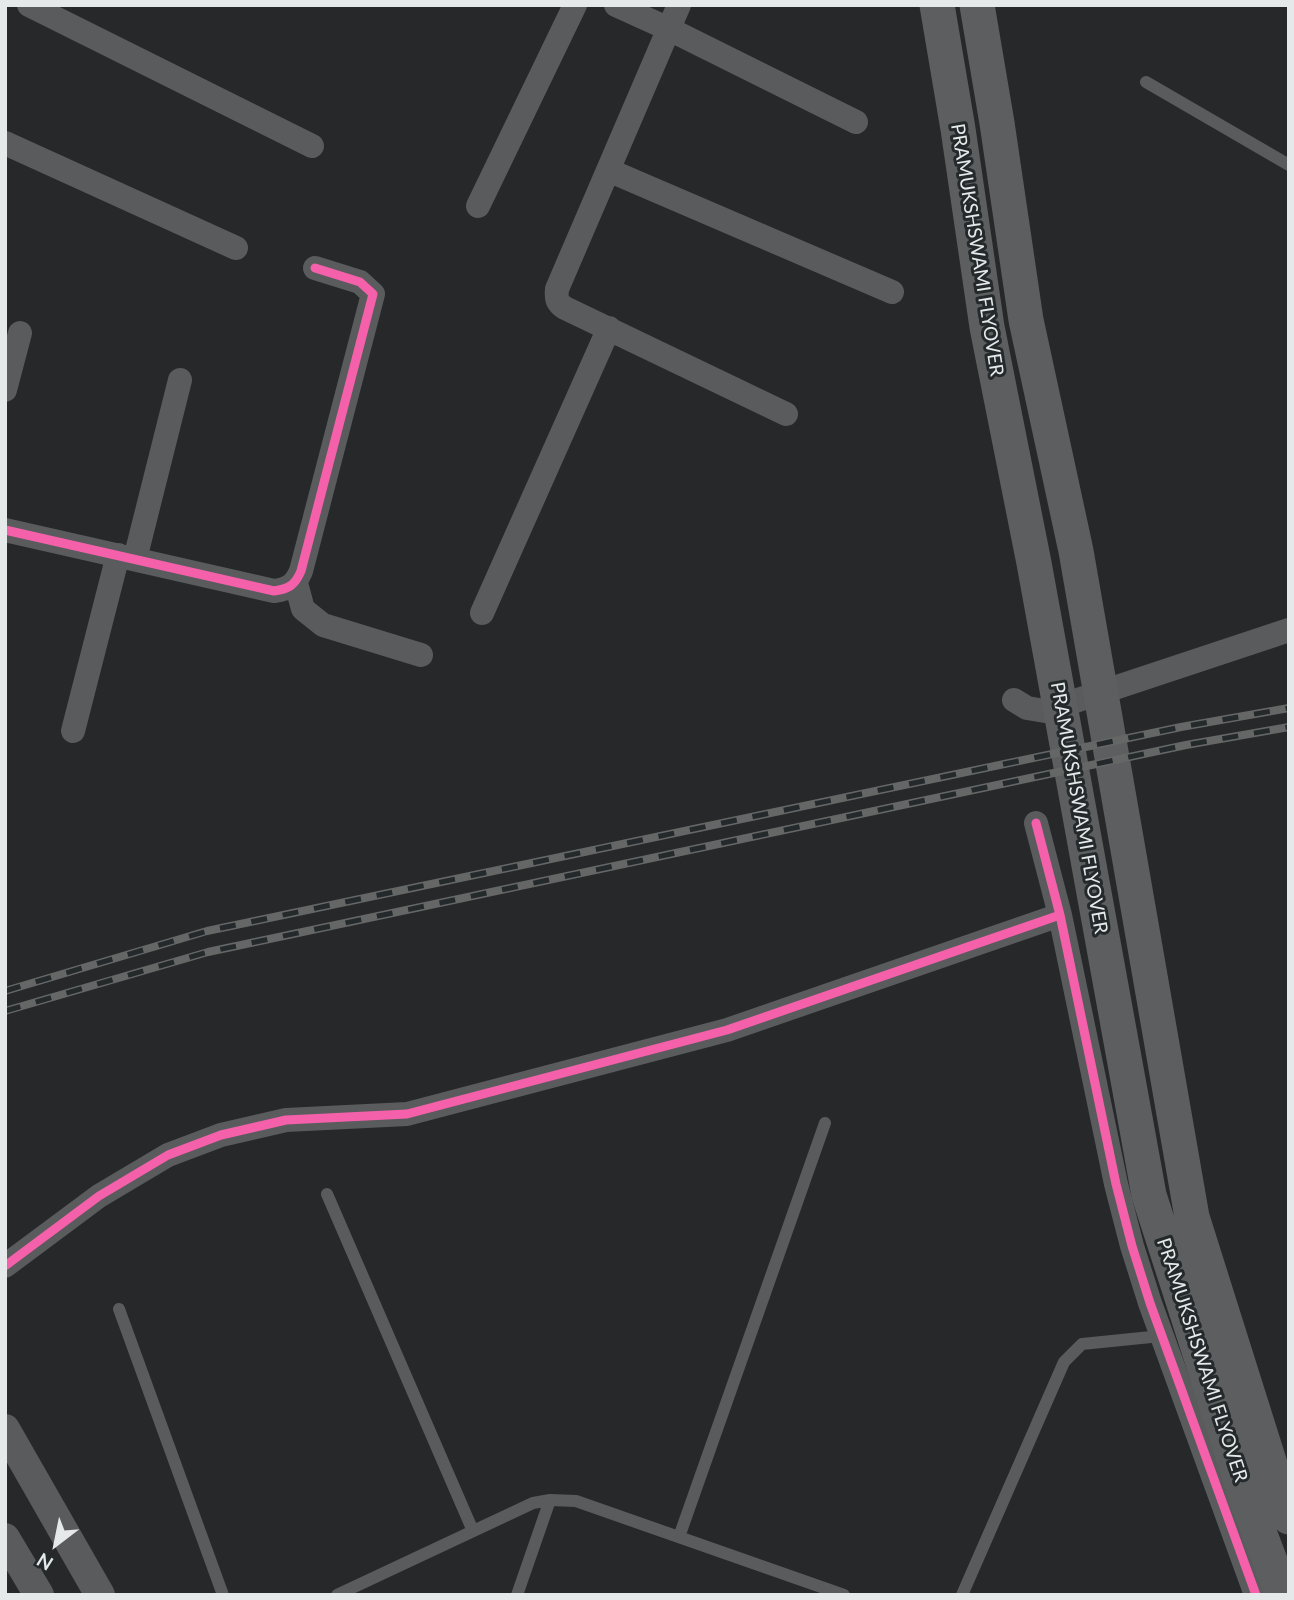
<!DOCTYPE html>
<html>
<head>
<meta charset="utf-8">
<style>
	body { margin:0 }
	#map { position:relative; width:1294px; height:1600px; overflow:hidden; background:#26282a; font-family:Lato,sans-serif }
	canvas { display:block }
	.frame { position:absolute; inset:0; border:7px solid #e5e9ea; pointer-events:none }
	.north { position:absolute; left:21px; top:1509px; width:70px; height:70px; -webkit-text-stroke:5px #24292c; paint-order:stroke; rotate:212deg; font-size:19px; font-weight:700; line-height:28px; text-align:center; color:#e5e9ea }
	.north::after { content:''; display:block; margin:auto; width:24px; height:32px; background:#e5e9ea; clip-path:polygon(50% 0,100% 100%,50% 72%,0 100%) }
</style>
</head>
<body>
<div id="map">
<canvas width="1294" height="1600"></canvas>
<div class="frame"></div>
<div class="north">N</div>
</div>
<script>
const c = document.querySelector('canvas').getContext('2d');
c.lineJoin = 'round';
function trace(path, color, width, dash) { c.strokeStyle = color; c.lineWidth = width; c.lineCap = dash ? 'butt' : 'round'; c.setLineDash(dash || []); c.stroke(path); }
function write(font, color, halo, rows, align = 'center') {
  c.font = font + ' Lato,sans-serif'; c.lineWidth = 6; c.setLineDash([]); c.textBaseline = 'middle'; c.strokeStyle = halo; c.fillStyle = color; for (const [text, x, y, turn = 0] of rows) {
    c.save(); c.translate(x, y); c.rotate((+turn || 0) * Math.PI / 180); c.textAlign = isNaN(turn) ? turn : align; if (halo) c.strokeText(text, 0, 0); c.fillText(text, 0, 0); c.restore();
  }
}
trace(new Path2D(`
	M 1146,82 L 1289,165
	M 327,1194 L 473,1531
	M 119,1309 L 223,1595
	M 679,1537 L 825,1123
	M 337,1595 L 533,1503 L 550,1500 L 576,1501 L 844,1595
	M 517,1595 L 550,1500
	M 962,1595 L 1064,1362 L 1082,1344 L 1161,1336`), '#5a5b5c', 12);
trace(new Path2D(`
	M 29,5 L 312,146
	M 616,5 L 669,29 L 856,122
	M 679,5 L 557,289 C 556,299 557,303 565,308 L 786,414
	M 5,143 L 236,248
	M 608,170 L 892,292
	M 478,206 L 575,5
	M 5,390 L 20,333
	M 5,530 L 274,591 C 289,589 295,585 301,571 L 373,294 L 360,282 L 315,268
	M 135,559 L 180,380
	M 296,583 L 303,609 L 323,625 L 421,655
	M 482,613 L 609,328
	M 1014,700 L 1027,708 L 1045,711 L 1289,630
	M 73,731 L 118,555
	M 1036,823 L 1060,915 L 1116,1184 L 1132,1246 L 1150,1303 L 1256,1595
	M 5,1266 L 99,1196 L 168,1155 L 221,1135 L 286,1120 L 407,1114 L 727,1030 L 1060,915`), '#5a5b5c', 24);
trace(new Path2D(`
	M 5,1429 L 100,1595
	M 5,1538 L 39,1595`), '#5a5b5c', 30);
trace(new Path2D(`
	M 937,5 L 958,129 L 987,327 L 1034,563 L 1149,1195 L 1248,1503 L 1283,1595
	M 977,5 L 997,123 L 1026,320 L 1076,551 L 1192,1217 L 1280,1496 L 1289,1517`), '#5d5e5f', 35);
const rail = new Path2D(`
	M 5,991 L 207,931 L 1181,727 L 1289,708
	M 5,1011 L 208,952 L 1186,745 L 1289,727`);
trace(rail, '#656666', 8);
trace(rail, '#24292c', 5, [16]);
trace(new Path2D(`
	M 5,530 L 274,591 C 289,589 295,585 301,571 L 373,294 L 360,282 L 315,268
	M 1036,823 L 1060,915 L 1116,1184 L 1132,1246 L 1150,1303 L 1256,1595
	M 5,1266 L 99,1196 L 168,1155 L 221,1135 L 286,1120 L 407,1114 L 727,1030 L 1060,915`), '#f560ab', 9);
write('19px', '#e5e9ea', '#24292c', [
	["PRAMUKSHSWAMI FLYOVER",977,250,81],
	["PRAMUKSHSWAMI FLYOVER",1079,808,80],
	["PRAMUKSHSWAMI FLYOVER",1202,1360,72]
]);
</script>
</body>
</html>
